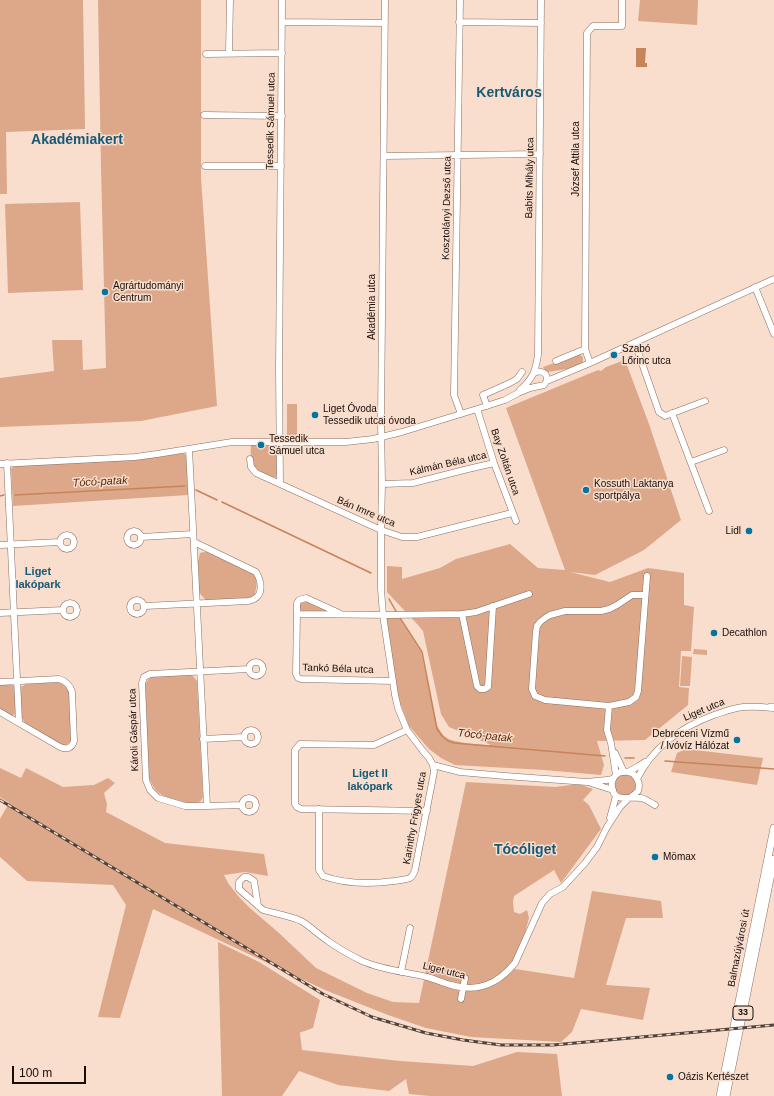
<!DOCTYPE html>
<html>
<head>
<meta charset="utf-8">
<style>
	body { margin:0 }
	#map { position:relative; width:774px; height:1096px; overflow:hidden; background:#f9ddcd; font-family:Arial,sans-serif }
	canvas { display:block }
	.scale { position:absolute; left:12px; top:1066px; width:74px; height:18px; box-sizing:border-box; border:2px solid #150c07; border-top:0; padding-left:5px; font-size:12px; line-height:14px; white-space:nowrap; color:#150c07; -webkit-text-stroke:3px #f9ddcd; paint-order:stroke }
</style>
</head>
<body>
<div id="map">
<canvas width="774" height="1096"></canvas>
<div class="scale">100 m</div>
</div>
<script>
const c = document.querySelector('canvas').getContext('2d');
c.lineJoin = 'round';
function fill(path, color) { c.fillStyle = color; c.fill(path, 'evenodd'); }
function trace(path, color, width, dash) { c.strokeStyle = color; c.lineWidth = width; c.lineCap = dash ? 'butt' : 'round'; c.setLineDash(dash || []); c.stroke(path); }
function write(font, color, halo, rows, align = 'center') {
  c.font = font + ' Arial,sans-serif'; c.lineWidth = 3; c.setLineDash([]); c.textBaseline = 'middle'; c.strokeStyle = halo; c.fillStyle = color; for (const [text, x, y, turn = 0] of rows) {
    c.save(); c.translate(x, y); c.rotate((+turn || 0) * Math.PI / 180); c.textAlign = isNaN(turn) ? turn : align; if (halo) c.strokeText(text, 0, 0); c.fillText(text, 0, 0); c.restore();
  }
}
fill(new Path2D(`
	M 0,0 L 83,0 L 85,129 L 6,132 L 7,194 L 0,194 Z
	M 98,0 L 201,0 L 201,178 L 217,406 L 141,421 L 99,423 L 0,427 L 0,378 L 54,371 L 52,340 L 82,340 L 83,370 L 106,368 L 101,168 Z
	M 640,0 L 698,0 L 697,25 L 638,21 Z
	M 80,202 L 83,290 L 8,293 L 5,204 Z
	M 579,354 L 583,357 L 583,363 L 573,368 L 548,372 L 546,371 L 543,367 Z
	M 625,360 L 649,424 L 681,520 L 644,550 L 595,575 L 570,572 L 610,582 L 648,568 L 684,573 L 684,605 L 694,607 L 691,651 L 681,651 L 679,687 L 689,688 L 688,705 L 645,740 L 597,741 L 604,765 L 601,775 L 544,770 L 455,765 L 441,758 L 429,749 L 409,726 L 396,692 L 385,618 L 399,618 L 421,652 L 437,726 C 440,730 442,735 447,738 C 455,743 482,745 491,745 L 449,727 L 441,714 L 423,631 L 418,625 L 387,592 L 387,566 L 402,567 L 402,579 L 440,568 L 456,559 L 510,544 L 538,568 L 565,570 L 506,408 L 598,370 L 601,371 L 606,367 Z
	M 287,404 L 297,404 L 297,436 L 287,436 Z
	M 251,445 L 275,446 L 277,450 L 277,474 L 276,477 C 271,478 268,475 263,473 C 251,467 250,459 251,445 Z
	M 182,453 L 185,454 L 187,458 L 188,495 L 13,506 L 11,469 L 15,465 Z
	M 204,552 L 207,552 L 253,573 C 258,579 257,589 254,596 L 249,598 L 206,600 L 201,595 L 199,591 L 198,561 L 200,553 Z
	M 306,601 L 329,611 L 302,611 C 299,608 299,605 302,602 Z
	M 694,649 L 707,650 L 707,655 L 693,654 Z
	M 682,656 L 692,657 L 690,686 L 680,686 Z
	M 190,675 L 193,676 L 197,681 L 203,797 L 201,801 C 193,806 167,800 159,793 C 154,789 151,783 149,777 L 145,686 C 147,680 149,678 155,676 Z
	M 59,682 L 65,685 L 69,691 L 72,739 L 70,742 L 66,745 L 61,745 L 25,723 L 22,718 L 20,690 L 21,687 L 26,684 Z
	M 12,684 L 15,688 L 16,711 L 15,714 L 12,716 L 0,709 L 0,685 Z
	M 686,749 L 763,758 L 757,785 L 671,772 L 677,753 Z
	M 0,768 L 21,778 L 26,768 L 63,787 L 94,785 L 108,778 L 115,783 L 104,793 L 107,804 L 106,812 L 165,843 L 264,854 L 268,876 L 245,872 L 224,875 L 228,883 L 239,897 L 251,909 L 279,933 L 316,968 L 367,993 L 393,1002 L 419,1003 L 466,782 L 555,787 L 579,784 L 593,789 L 583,800 L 589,805 L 601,829 L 561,883 L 554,870 L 514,896 L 513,902 L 514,912 L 520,914 L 527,910 L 529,918 L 515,969 L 574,978 L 592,891 L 661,901 L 663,918 L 626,918 L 606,985 L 650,988 L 643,1020 L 581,1009 L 572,1032 L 561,1042 L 471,1037 L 426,1028 L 388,1015 L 325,990 L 153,909 L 120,1018 L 98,1017 L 126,905 L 113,885 L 27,881 L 0,857 L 0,819 L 9,803 L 0,797 Z
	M614 785a11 11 0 1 1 22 0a11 11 0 1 1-22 0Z
	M 218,942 L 259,962 L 320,1000 L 313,1028 L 299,1033 L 300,1033 L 301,1042 L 302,1050 L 400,1061 L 473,1066 L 517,1052 L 557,1054 L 562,1096 L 430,1096 L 409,1094 L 406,1079 L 389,1091 L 338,1085 L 299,1071 L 282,1096 L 222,1096 Z`), '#dca889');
fill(new Path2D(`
	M 636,48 L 646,48 L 645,63 L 647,63 L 647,67 L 636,67 Z`), '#c7835a');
trace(new Path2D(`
	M 196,490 L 217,500
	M 15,495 L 185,486
	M 0,496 L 4,495
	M 222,502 L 371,573
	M 389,599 L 397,613
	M 400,618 L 422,652 L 437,729 L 442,736 L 448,741 L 454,743 L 477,745 L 605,756
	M 625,758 L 634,758
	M 665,761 L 774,769`), '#c7835a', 1.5);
const minor = new Path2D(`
	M 460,0 L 454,395 L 461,414
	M 282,22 L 385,23
	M 459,22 L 541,23
	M 229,53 L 230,0
	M 206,54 L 282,53
	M 204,115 L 282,116
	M 384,156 L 540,154
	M 205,166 L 281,166
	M 755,287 L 774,334
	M 635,343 L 659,412 L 665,416 L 705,401
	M 556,361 L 585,349
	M 590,363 L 585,349 L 587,33 L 593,26 L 622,26 L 622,0
	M 547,381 L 590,363 L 774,279
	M 520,390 C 533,378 535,373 538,355 L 541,0
	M 487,406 L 483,395 L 510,383 L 517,379 L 522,372
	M 477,409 L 494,463 L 516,521
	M 672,413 L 709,511
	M 189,449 L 207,806
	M 250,459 L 251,467 L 256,473 L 381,530 L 402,537 L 417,537 L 512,513
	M 691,462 L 724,450
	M 7,463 L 19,722
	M 0,464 L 135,457 L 157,454 L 232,442 L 346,442 L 373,439 L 402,432 L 477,409 L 505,400 L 518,393 L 530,388 L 544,385 C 551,377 544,368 534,373
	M 280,484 L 279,369 L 282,0
	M 382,484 L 413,483 L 468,469 L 494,463
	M127 538a7 7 0 1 1 14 0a7 7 0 1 1-14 0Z
	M60 542a7 7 0 1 1 14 0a7 7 0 1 1-14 0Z
	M 141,537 L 193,534
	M 0,545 L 59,542
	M 645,595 L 632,595 L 617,605 L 609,609 L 601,611 L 565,611 L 550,615 L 545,618 L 540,622 L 537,626 L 536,632 L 532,689 L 535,696 L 545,700 L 609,706 L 629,702 L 636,697 L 638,691 L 647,576
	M130 607a7 7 0 1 1 14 0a7 7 0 1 1-14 0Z
	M63 610a7 7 0 1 1 14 0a7 7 0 1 1-14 0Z
	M 145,606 L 248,601 C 248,601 254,600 254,599 C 264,594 261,580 256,572 L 194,542
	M 0,613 L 63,610
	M 297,614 L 297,603 L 299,600 L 306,598 L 339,613
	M 462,614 L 477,686 L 480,689 L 484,689 L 488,687 L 493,606
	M249 669a7 7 0 1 1 14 0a7 7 0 1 1-14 0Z
	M 393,681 L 301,679 L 298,678 L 296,674 L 297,614 L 389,615 L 462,614 L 476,612 L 529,594
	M 0,682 L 59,679 C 66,681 70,685 72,692 L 74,741 C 72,748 67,750 60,747 L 0,712
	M 609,706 L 607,730 L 611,743 L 616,775
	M244 737a7 7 0 1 1 14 0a7 7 0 1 1-14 0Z
	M 407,730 L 374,745 L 300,744 L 295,750 L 295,804 L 297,807 L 301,809 L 427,811
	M 203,739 L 244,737
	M 615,753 L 624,772
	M 433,765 L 460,772 L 505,776 L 587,782 L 606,780 L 613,779
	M 628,772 L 639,766 L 645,762
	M 637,779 C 653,747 681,727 714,715 C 723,712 733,708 743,707 C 754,706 764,707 774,708
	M 591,783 L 613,790
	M 631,797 C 634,795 636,793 638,791 C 641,783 636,773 628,772 C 624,771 619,772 616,775 C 613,778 611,782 612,786 C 613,804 630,796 641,798 C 646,799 651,803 655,805
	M242 805a7 7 0 1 1 14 0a7 7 0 1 1-14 0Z
	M 242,805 L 207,806 L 185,806 L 158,798 L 150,790 L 146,780 L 142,683 L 144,677 L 150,674 L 249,669
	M 319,809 L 319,870 L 323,876 C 345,884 371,884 394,881 C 399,880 405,880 410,878 C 413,876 414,873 415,870 L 434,772 L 433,765 L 429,758 L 423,751 L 407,730 L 398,708 L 395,695 L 383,615 L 381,589 L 381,530 L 382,484 L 381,420 L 385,0
	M 610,818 L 616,796
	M 258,906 L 254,881 L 248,877 L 244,877 L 239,882 L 239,889 L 263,910 C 273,913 295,917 303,922 C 312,928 319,935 328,941 C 339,949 350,955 362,961 C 383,970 406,972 427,977 C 435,979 443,983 451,985 C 478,993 498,984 515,963 L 542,903 L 550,894 L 563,887 L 585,863 L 597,847 L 607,827 L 620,807 L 628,799
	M 401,972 L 410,928
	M 461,999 L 465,978`);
const major = new Path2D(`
	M 771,707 L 774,707
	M 720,1096 L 774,828
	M 726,1096 L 774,859`);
trace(minor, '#876f61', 7);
trace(major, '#876f61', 8);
trace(minor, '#fff', 6);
trace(major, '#fff', 7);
const rail = new Path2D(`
	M 0,800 L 323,994 L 372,1017 L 426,1033 L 463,1040 L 501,1045 L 553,1045 L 774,1025`);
trace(rail, '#50423a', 3);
trace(rail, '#f9ddcd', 1.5, [4.5]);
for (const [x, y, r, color] of [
	[105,292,4,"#00759f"],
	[614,355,4,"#00759f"],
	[315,415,4,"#00759f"],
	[261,445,4,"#00759f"],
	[586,490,4,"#00759f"],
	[749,531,4,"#00759f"],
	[714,633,4,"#00759f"],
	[737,740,4,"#00759f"],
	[655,857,4,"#00759f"],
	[670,1077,4,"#00759f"]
]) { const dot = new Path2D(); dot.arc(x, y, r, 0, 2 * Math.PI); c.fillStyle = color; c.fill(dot); trace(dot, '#f9ddcd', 1.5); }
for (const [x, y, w] of [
	[743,1013,20]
]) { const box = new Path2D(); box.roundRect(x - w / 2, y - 7, w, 14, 3); c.fillStyle = '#f9ddcd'; c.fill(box); trace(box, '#150c07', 1); }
write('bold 9px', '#150c07', null, [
	["33",743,1013]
]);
write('10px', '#150c07', '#f9ddcd', [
	["Tessedik Sámuel utca",271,121,-89],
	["József Attila utca",576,159,-90],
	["Babits Mihály utca",530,178,-89],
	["Kosztolányi Dezső utca",447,208,-89],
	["Akadémia utca",372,307,-90],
	["Bay Zoltán utca",505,462,71],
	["Kálmán Béla utca",448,464,-13],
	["Bán Imre utca",366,512,23],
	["Tankó Béla utca",338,669,2],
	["Liget utca",704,710,-23],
	["Károli Gáspár utca",134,730,-92],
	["Karinthy Frigyes utca",415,818,-80],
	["Balmazújvárosi út",739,948,-79],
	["Liget utca",444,971,14]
]);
write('10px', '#150c07', '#f9ddcd', [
	["Agrártudományi",113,286],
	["Centrum",113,298],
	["Szabó",622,349],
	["Lőrinc utca",622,361],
	["Liget Óvoda",323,409],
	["Tessedik utcai óvoda",323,421],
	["Tessedik",269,439],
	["Sámuel utca",269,451],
	["Kossuth Laktanya",594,484],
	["sportpálya",594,496],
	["Lidl",741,531,"right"],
	["Decathlon",722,633],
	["Debreceni Vízmű",729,734,"right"],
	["/ Ivóvíz Hálózat",729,746,"right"],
	["Mömax",663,857],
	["Oázis Kertészet",678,1077]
], 'left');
write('italic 11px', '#552808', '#f9ddcd', [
	["Tócó-patak",100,482,-3],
	["Tócó-patak",485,736,6]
]);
write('bold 11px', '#145976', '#f9ddcd', [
	["Liget",38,572],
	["lakópark",38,585],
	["Liget II",370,774],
	["lakópark",370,787]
]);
write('bold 14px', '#145976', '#f9ddcd', [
	["Kertváros",509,93],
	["Akadémiakert",77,140],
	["Tócóliget",525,850]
]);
</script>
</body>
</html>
